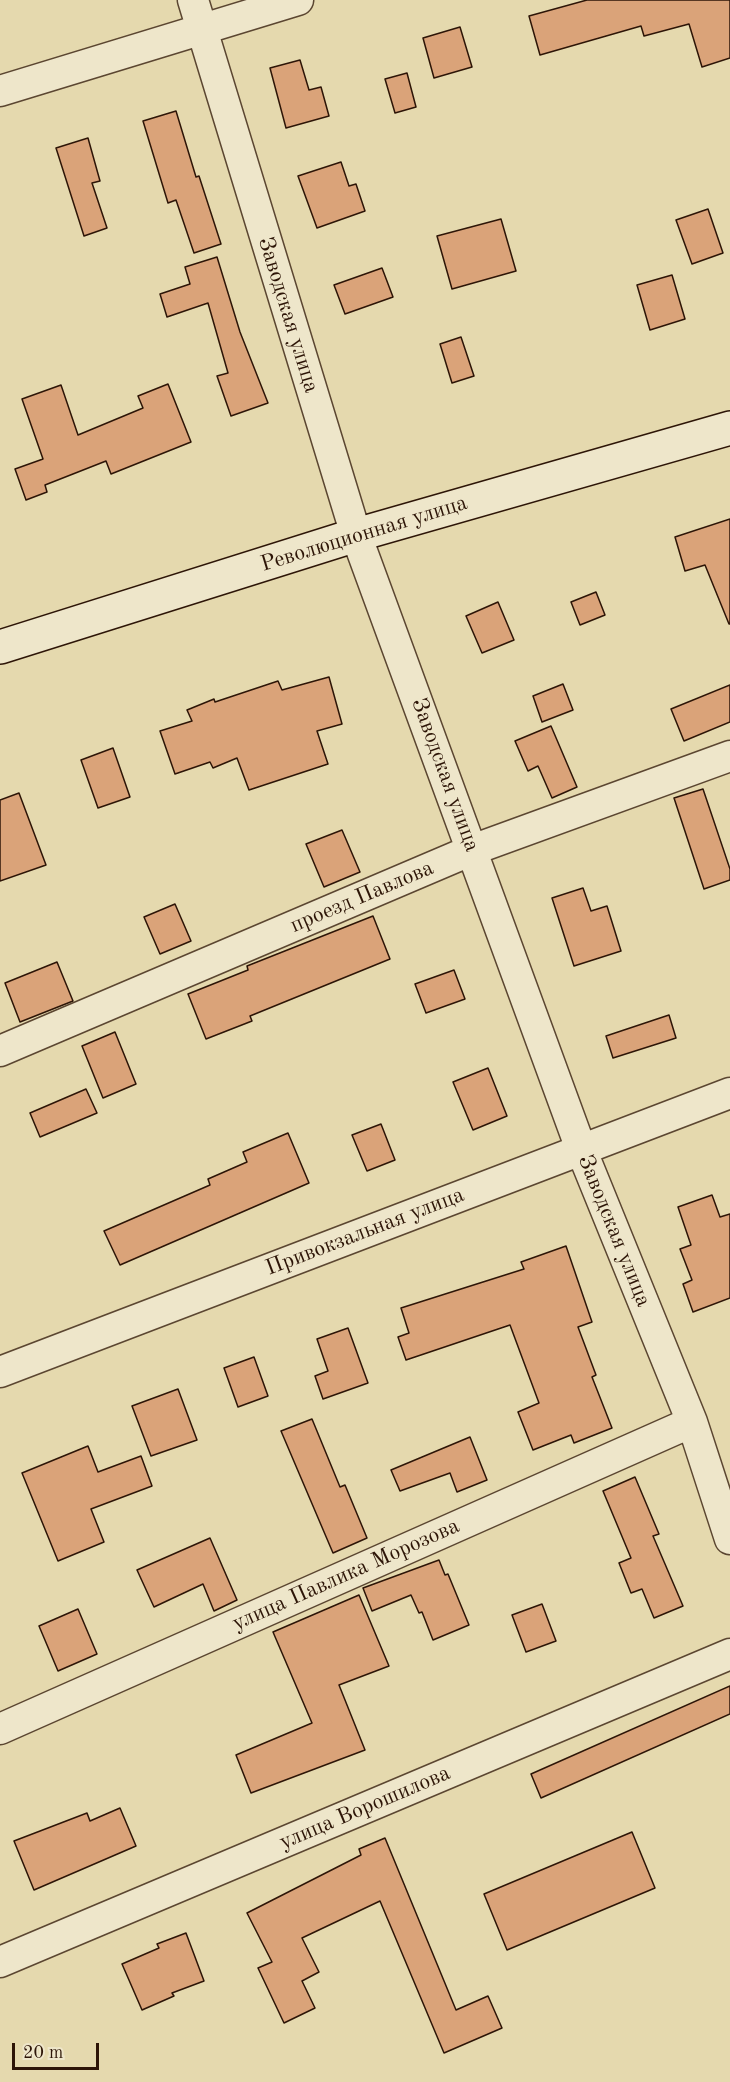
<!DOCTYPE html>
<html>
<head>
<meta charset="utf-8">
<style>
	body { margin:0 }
	#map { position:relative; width:730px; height:2082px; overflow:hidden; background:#e5d9ae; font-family:"Old Standard TT",serif }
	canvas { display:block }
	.scale { position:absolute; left:12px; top:2043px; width:87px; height:27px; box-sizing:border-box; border:3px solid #2d1507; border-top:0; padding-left:8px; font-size:18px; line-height:21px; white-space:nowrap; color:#2d1507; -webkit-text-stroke:4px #eee6ca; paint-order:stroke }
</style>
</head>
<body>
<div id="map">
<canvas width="730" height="2082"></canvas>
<div class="scale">20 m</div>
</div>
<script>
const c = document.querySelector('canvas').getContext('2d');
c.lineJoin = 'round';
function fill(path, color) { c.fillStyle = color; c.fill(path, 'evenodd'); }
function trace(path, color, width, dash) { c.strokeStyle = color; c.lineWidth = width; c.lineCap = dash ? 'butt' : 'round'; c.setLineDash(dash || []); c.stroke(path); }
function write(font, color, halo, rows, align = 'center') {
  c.font = font + ' "Old Standard TT",serif'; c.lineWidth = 5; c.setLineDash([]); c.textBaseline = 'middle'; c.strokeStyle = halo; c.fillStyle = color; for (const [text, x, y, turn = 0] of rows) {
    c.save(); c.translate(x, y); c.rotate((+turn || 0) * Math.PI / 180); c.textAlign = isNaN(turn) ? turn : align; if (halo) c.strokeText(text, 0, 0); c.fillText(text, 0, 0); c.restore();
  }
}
const building = new Path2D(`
	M 587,0 L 730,0 L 730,58 L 702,67 L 689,24 L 644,36 L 641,26 L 540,55 L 529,16 Z
	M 460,27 L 472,67 L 434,78 L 423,38 Z
	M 300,60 L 309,90 L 321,87 L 329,116 L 286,128 L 270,68 Z
	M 407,73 L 416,107 L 395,113 L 385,79 Z
	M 176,111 L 196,177 L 199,176 L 221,244 L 194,253 L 176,200 L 168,203 L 143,121 Z
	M 88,138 L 100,181 L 92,183 L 107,228 L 84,236 L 56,148 Z
	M 341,162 L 349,186 L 356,184 L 365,211 L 317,228 L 298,176 Z
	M 708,209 L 723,253 L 692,264 L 676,220 Z
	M 501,219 L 516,271 L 452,289 L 437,236 Z
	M 217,257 L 240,332 L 268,403 L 231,416 L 217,376 L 228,373 L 208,303 L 167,317 L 160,294 L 190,284 L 185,267 Z
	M 382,268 L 393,297 L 345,314 L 334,285 Z
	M 672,275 L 685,319 L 650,330 L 637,285 Z
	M 461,337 L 474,376 L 452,383 L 440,344 Z
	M 168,384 L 191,442 L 111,474 L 106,461 L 45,485 L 47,492 L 26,500 L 15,469 L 43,459 L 22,399 L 61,385 L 78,435 L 143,408 L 138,396 Z
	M 730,519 L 730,624 L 729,624 L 705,565 L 685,571 L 675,537 Z
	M 596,592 L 605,615 L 580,625 L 571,602 Z
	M 498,602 L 514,640 L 482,653 L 466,616 Z
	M 329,677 L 342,724 L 317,731 L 328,764 L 249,790 L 237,758 L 213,768 L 210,762 L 175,774 L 160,731 L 192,721 L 187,710 L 214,699 L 215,702 L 278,681 L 282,690 Z
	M 563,684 L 573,710 L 542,722 L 533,696 Z
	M 730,685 L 730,722 L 684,741 L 671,709 Z
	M 551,726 L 577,787 L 552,798 L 538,766 L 528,771 L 515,741 Z
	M 113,748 L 130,797 L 98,808 L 81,760 Z
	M 703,789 L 730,869 L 730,880 L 704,889 L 674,798 Z
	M 19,793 L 46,865 L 0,881 L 0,800 Z
	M 342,830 L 360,872 L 324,887 L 306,844 Z
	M 583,888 L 591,911 L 607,906 L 621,951 L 574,966 L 552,898 Z
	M 175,904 L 191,941 L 160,954 L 144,917 Z
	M 373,916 L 390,959 L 250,1016 L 252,1021 L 206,1039 L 188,994 L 248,970 L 247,966 Z
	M 57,962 L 73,1001 L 20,1022 L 5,983 Z
	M 454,970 L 465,999 L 426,1013 L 415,984 Z
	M 669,1015 L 676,1038 L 613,1058 L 606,1036 Z
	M 115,1032 L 136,1084 L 103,1098 L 82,1046 Z
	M 488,1068 L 507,1116 L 473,1130 L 453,1082 Z
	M 86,1089 L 97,1113 L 40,1137 L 30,1113 Z
	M 381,1124 L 395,1160 L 367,1171 L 352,1135 Z
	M 288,1133 L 309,1183 L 120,1265 L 104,1231 L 210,1185 L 208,1179 L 247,1162 L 243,1152 Z
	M 712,1195 L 720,1217 L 730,1214 L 730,1298 L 693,1312 L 683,1284 L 692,1280 L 680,1249 L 691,1245 L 678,1207 Z
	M 566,1246 L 592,1322 L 578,1327 L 596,1375 L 592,1377 L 612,1428 L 574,1443 L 571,1435 L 533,1450 L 518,1412 L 539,1403 L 510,1325 L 406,1360 L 398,1337 L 409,1333 L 401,1308 L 524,1269 L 521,1262 Z
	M 348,1328 L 368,1383 L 323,1399 L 315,1376 L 328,1371 L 317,1339 Z
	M 254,1357 L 268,1396 L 238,1407 L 224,1368 Z
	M 178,1389 L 197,1440 L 151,1456 L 132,1406 Z
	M 312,1419 L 340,1487 L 345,1485 L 367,1538 L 333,1553 L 281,1431 Z
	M 470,1437 L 487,1480 L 457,1492 L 450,1473 L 400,1491 L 391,1470 Z
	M 88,1446 L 98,1472 L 141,1456 L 152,1486 L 91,1509 L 104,1542 L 58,1561 L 22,1473 Z
	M 635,1477 L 659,1534 L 653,1536 L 683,1606 L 654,1618 L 642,1589 L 631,1593 L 619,1563 L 631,1558 L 603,1491 Z
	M 210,1538 L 237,1600 L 214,1611 L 203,1584 L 154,1607 L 137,1570 Z
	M 439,1560 L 445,1575 L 448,1574 L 469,1625 L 433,1640 L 422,1612 L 419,1613 L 411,1595 L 372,1611 L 363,1588 Z
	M 359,1595 L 389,1666 L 339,1685 L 365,1750 L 251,1793 L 236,1755 L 312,1723 L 273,1632 Z
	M 542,1604 L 556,1641 L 526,1652 L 512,1615 Z
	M 78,1609 L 97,1654 L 58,1671 L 39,1626 Z
	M 730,1686 L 730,1714 L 541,1798 L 531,1774 Z
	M 120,1808 L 136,1846 L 34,1890 L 14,1841 L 87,1813 L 90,1821 Z
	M 632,1832 L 655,1888 L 507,1950 L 484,1894 Z
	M 385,1838 L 456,2010 L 488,1996 L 502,2028 L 444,2053 L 380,1901 L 302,1938 L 319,1972 L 302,1981 L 315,2008 L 284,2023 L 258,1968 L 272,1962 L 247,1913 L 361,1855 L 359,1849 Z
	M 186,1933 L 204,1981 L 172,1993 L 174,1996 L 142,2010 L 122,1964 L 159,1948 L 157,1944 Z`);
fill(building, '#daa379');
trace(building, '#2d1507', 1.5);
const street = new Path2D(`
	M 193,0 L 356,535 L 581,1149 L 692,1422 L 730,1539
	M 0,91 L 298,0
	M 0,1051 L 472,850 L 730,756
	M 0,1372 L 730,1093
	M 0,1729 L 692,1422
	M 0,1962 L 730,1654`);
const secondary = new Path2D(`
	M 0,647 L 356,535 L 730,428`);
trace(street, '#5b4631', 33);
trace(secondary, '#2d1507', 36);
trace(street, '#eee6ca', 30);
trace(secondary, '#eee6ca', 33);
write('22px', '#2d1507', '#eee6ca', [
	["Заводская улица",288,315,73],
	["Революционная улица",364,534,-17],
	["Заводская улица",445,775,70],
	["проезд Павлова",362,897,-23],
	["Заводская улица",614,1231,68],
	["Привокзальная улица",365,1232,-21],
	["улица Павлика Морозова",346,1575,-24],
	["улица Ворошилова",365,1808,-23]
]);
</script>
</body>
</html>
